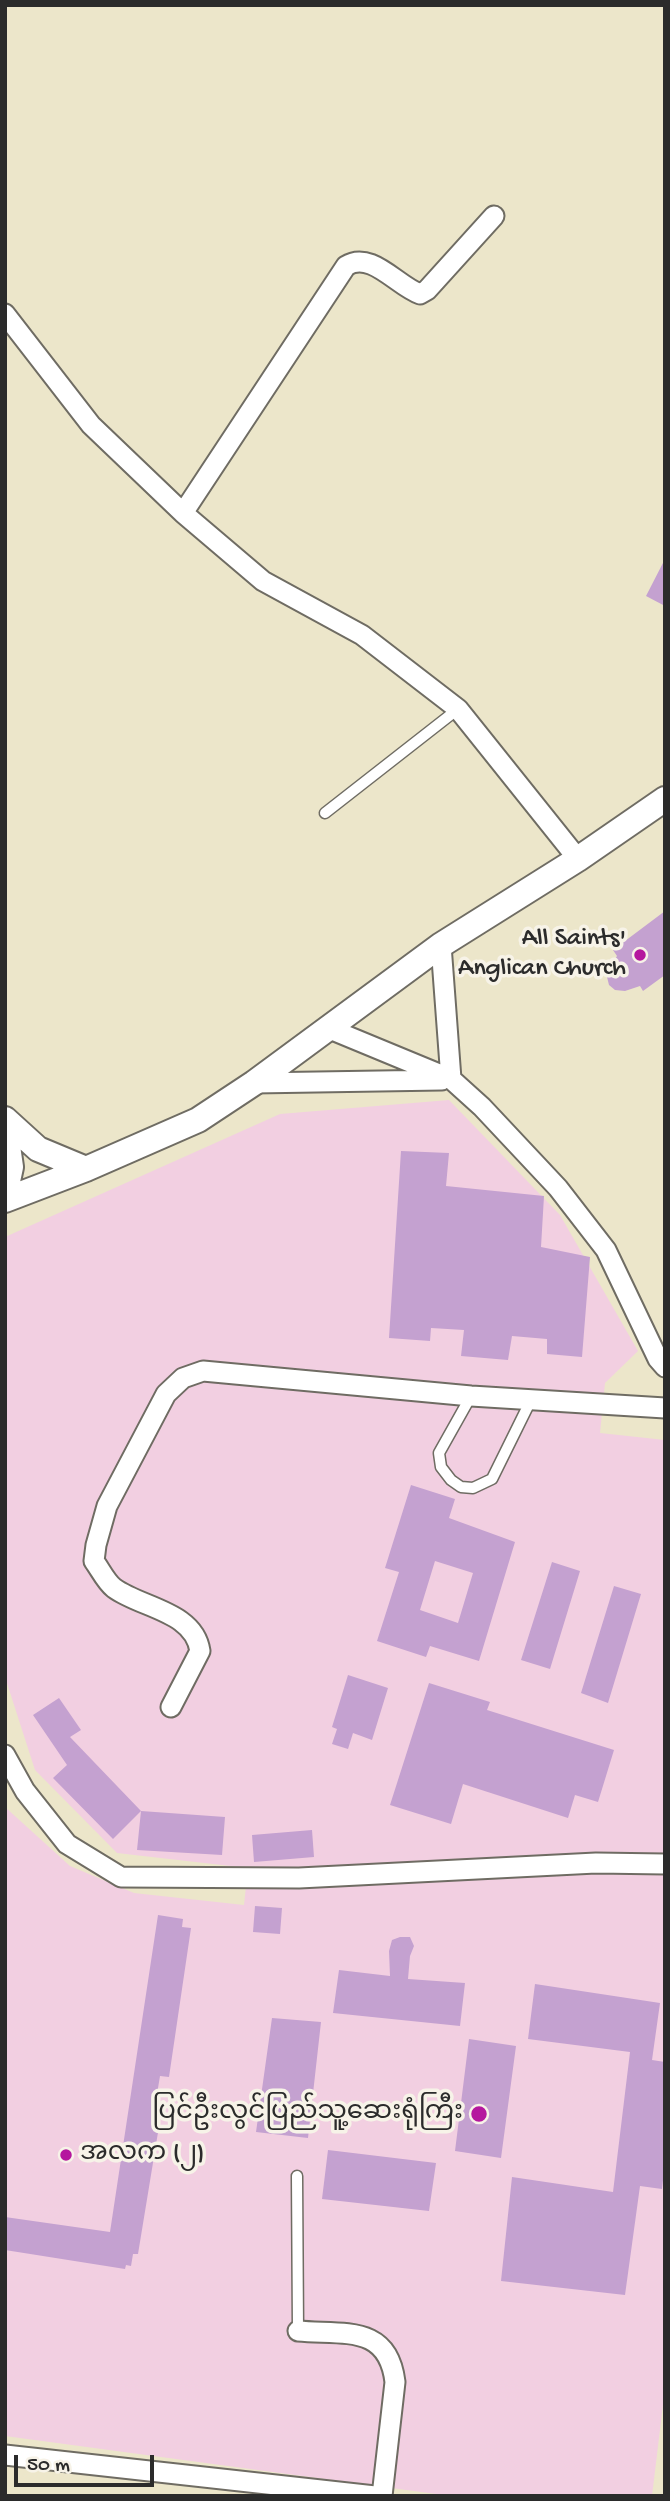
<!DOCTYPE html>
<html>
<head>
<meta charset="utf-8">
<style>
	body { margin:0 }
	#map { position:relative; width:670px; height:2501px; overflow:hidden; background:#ece6ca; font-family:"Gochi Hand",sans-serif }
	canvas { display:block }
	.frame { position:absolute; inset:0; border:7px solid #2b2b2b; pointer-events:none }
	.scale { position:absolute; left:14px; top:2455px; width:140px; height:32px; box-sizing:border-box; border:4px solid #2b2b2b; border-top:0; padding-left:9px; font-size:21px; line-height:24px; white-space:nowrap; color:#2b2b2b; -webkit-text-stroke:5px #f7f3e8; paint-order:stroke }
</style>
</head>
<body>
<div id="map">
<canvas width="670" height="2501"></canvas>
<div class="frame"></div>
<div class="scale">50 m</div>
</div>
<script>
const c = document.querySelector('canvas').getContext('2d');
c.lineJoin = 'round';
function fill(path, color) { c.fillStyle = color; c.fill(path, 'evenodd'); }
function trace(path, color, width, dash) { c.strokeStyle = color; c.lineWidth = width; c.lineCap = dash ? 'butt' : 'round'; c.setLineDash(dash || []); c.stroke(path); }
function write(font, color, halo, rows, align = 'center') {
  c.font = font + ' "Gochi Hand","Noto Sans Myanmar",sans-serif'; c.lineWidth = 7; c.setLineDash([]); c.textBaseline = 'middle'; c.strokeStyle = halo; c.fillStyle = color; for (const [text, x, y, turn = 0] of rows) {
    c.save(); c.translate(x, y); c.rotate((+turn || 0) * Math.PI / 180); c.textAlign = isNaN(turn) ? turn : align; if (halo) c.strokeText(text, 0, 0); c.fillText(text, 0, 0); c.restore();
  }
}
fill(new Path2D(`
	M 449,1100 L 560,1215 L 638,1351 L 605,1383 L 600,1433 L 665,1440 L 665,2388 L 652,2496 L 451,2496 L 5,2436 L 5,1807 L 70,1866 L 134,1893 L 244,1905 L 248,1868 L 117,1853 L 35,1770 L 5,1677 L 5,1237 L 280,1114 Z`), '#f2cfe1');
fill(new Path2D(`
	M 665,559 L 665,606 L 646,596 Z
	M 665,911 L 665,975 L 643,991 L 640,986 L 625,991 L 615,990 L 609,985 L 607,977 L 608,971 L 617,956 L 613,950 Z
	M 401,1151 L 449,1153 L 446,1186 L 544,1196 L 541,1247 L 590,1257 L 582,1357 L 547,1354 L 547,1339 L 512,1336 L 508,1360 L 461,1356 L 464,1330 L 431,1328 L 430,1341 L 389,1338 Z
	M 411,1485 L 455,1499 L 449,1518 L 515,1542 L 479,1661 L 430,1646 L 426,1657 L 377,1641 L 399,1572 L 385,1568 ZM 435,1561 L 473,1573 L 458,1623 L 420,1610 Z
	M 552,1562 L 580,1571 L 550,1669 L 521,1660 Z
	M 614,1586 L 641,1594 L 608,1703 L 581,1693 Z
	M 348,1675 L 388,1688 L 372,1740 L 353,1733 L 348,1749 L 332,1744 L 337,1729 L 332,1727 Z
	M 429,1683 L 490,1702 L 487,1710 L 614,1750 L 598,1802 L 575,1795 L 568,1818 L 463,1784 L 451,1824 L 390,1805 Z
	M 59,1698 L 81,1730 L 70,1737 L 141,1811 L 113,1839 L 53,1778 L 67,1765 L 33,1715 Z
	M 141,1811 L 225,1817 L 222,1855 L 137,1850 Z
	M 312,1830 L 314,1857 L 254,1862 L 252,1835 Z
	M 255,1906 L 282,1908 L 280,1934 L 253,1932 Z
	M 158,1915 L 183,1919 L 182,1927 L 191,1928 L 169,2077 L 160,2076 L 155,2106 L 162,2108 L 138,2254 L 133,2254 L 131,2266 L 126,2265 L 125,2269 L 5,2250 L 5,2217 L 110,2232 Z
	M 400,1937 L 410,1937 L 414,1946 L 410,1956 L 408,1979 L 465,1983 L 460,2026 L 333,2013 L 339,1970 L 390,1976 L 389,1951 L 392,1940 Z
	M 535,1984 L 660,2003 L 652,2060 L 665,2062 L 665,2162 L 662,2189 L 640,2186 L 625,2295 L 501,2281 L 512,2177 L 613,2192 L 630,2052 L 528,2039 Z
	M 272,2018 L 321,2022 L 308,2138 L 256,2132 Z
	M 469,2039 L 516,2046 L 501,2158 L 455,2151 Z
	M 328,2150 L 436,2163 L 429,2211 L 322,2199 Z`), '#c4a1d0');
const service = new Path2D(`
	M 325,813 L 458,709
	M 471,1396 L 439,1453 L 441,1467 L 451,1480 L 461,1487 L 473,1488 L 492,1479 L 531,1400
	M 297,2176 L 298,2331`);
const minor = new Path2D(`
	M 5,314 L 91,425 L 183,513 L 263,581 L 362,635 L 458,709 L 578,859
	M 183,513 L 346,266 C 371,250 397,286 420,294 L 427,290 L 494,216
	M 441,945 L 451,1079
	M 330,1029 L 451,1079 L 482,1107 L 558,1188 L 606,1250 L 658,1359 L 665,1367
	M 254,1083 L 442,1080
	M 171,1707 L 200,1651 C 194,1611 141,1608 114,1588 C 106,1582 100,1569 94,1561 L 96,1545 L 107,1506 L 166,1394 L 183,1378 L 203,1371 L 471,1396 L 665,1408
	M 5,1755 L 25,1791 L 67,1844 L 121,1877 L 299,1878 L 596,1863 L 665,1864
	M 298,2331 C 344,2335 388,2324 395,2382 L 382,2496
	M 5,2455 L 375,2496`);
const tertiary = new Path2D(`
	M 5,1119 L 38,1149 L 86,1169
	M 5,1125 L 11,1167 L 5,1195
	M 5,1200 L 86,1169 L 198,1120 L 254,1083 L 441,945 L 578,859 L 665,799`);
trace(service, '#6f6c63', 13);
trace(minor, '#6f6c63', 23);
trace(tertiary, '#6f6c63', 28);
trace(service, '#fff', 10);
trace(minor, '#fff', 19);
trace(tertiary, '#fff', 24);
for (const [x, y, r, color] of [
	[640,955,7,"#b5179e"],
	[479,2114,9,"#b5179e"],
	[66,2155,7,"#b5179e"]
]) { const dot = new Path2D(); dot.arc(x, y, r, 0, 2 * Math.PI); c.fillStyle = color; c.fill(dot); trace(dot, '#f7f3e8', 2.5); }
write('26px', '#2b2b2b', '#f7f3e8', [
	["All Saints'",626,940],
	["Anglican Church",626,970],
	["ပြင်ဦးလွင်ပြည်သူ့ဆေးရုံကြီး",463,2114],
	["အလက (၂)",80,2155,"left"]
], 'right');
</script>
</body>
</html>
